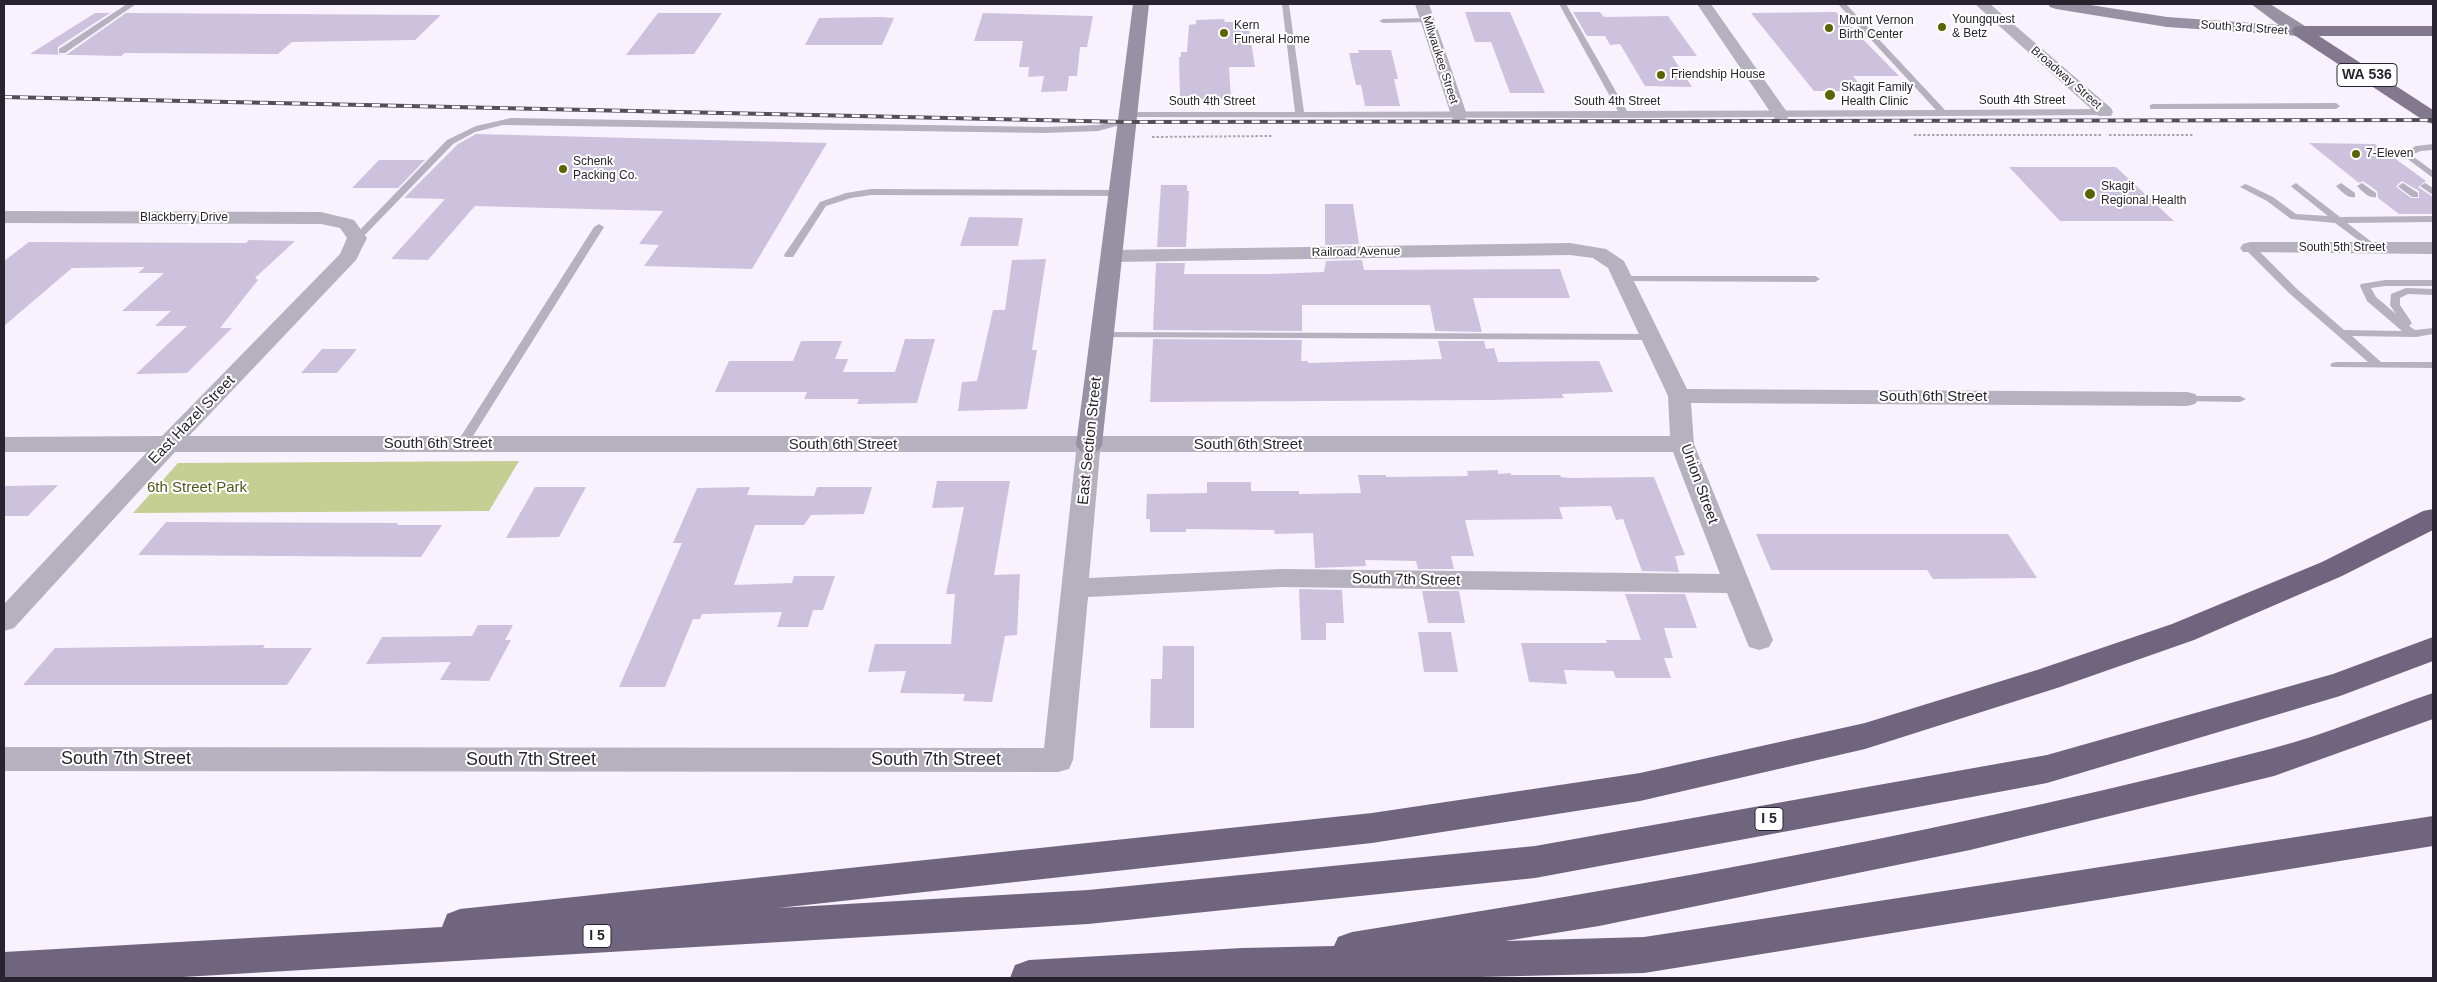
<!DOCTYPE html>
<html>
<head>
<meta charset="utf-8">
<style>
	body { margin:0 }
	#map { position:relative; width:2437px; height:982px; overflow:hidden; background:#f7f2fe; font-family:Helvetica,sans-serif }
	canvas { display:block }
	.frame { position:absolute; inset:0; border:5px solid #28242f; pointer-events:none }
</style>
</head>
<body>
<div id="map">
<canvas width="2437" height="982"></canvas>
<div class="frame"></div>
</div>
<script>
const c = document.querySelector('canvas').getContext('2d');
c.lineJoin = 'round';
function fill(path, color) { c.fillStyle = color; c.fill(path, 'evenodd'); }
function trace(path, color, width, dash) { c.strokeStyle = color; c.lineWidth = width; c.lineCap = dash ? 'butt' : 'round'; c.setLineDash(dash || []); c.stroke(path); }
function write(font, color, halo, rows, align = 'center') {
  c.font = font + ' Helvetica,sans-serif'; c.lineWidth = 4; c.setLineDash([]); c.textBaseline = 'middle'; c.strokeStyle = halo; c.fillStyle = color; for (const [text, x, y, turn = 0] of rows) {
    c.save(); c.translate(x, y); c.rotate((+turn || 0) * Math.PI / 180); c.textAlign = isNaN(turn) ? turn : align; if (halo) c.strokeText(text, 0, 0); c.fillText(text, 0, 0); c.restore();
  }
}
fill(new Path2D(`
	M 519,461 L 489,511 L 133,513 L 178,463 Z`), '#c5cf93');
fill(new Path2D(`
	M 1465,12 L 1510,12 L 1545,93 L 1510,93 L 1491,42 L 1475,42 Z
	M 1573,12 L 1600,12 L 1604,17 L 1668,16 L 1697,56 L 1672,56 L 1692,87 L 1645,86 L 1620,44 L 1610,45 L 1605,36 L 1587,36 Z
	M 1836,12 L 1844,20 L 1899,76 L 1853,76 L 1865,91 L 1814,91 L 1751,13 Z
	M 95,13 L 110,13 L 58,47 L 58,54 L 66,55 L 126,13 L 441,15 L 415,40 L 292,42 L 278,54 L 125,53 L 121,56 L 30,54 Z
	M 658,13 L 722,13 L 694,54 L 626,55 Z
	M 983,13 L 1093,16 L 1087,47 L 1080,47 L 1077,76 L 1069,76 L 1067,91 L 1041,92 L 1044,76 L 1028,77 L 1029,67 L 1019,67 L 1023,41 L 974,41 Z
	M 880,17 L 894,18 L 882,45 L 805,45 L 819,18 Z
	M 1224,19 L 1225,22 L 1248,22 L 1255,67 L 1229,67 L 1231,99 L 1180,99 L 1179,57 L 1181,57 L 1181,52 L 1187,52 L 1189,25 L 1196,24 L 1196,20 Z
	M 1358,50 L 1391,50 L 1398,79 L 1394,79 L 1400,106 L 1365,106 L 1361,85 L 1356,85 L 1349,53 L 1359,53 Z
	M 476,134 L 827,143 L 752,269 L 644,266 L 659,245 L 639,244 L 663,211 L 475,206 L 428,260 L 391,259 L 445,199 L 404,198 L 458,144 Z
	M 2309,143 L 2375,144 L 2426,181 L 2418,187 L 2433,197 L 2433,214 L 2399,214 L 2378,198 L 2377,191 L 2363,181 L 2359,183 ZM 2402,181 L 2419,191 L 2419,198 L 2411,198 L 2399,189 L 2396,186 Z
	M 379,160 L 425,160 L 398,188 L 352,188 Z
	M 2009,167 L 2116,167 L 2174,221 L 2060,221 Z
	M 1161,185 L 1187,185 L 1187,191 L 1189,191 L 1186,247 L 1157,247 Z
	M 1325,204 L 1353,204 L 1359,244 L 1325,245 Z
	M 969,217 L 1023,218 L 1018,246 L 960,246 Z
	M 249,240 L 295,241 L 255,278 L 258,280 L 220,328 L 232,328 L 187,373 L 136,374 L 187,326 L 155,326 L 171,311 L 122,311 L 164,273 L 138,273 L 145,267 L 72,268 L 4,326 L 4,261 L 29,242 L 246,243 Z
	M 1046,259 L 1032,350 L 1037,350 L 1027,409 L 958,411 L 962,382 L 977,381 L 993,310 L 1005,310 L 1012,260 Z
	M 1362,260 L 1364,270 L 1560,269 L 1570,298 L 1473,298 L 1482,332 L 1435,331 L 1430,305 L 1302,305 L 1302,331 L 1153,330 L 1156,263 L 1185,263 L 1184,274 L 1270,274 L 1324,272 L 1326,261 Z
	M 905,339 L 935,339 L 917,403 L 857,404 L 859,399 L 804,399 L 807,392 L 715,392 L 729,361 L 793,361 L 801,341 L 842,341 L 835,359 L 848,359 L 843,372 L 895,372 Z
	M 1153,339 L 1302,340 L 1301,361 L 1308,361 L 1308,363 L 1442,359 L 1438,341 L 1484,341 L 1486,349 L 1494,348 L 1498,362 L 1599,361 L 1613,392 L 1562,394 L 1564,398 L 1491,400 L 1150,402 Z
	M 322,349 L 357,349 L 337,373 L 301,373 Z
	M 1498,470 L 1498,474 L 1511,473 L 1511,475 L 1560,475 L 1561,477 L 1570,478 L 1654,477 L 1685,555 L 1675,556 L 1679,572 L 1642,571 L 1623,519 L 1616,520 L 1611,506 L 1559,507 L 1563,519 L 1465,520 L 1474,556 L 1451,556 L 1454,569 L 1418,569 L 1416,561 L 1365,560 L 1366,566 L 1315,568 L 1313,533 L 1275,534 L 1274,530 L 1186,529 L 1186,532 L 1150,532 L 1150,519 L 1146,519 L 1147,494 L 1207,493 L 1207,482 L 1251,482 L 1251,491 L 1299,491 L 1299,494 L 1361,493 L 1358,475 L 1386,475 L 1386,477 L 1468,476 L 1467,471 Z
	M 937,481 L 1010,481 L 994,575 L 1020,574 L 1017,635 L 1005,636 L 992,702 L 963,701 L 965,694 L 900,693 L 906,671 L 868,672 L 875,644 L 951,644 L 955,594 L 946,594 L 964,507 L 932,508 Z
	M 58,485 L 28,516 L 4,516 L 4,486 Z
	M 535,487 L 586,487 L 559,537 L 506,538 Z
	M 750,487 L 747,495 L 814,496 L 817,487 L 872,487 L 864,514 L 811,515 L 804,525 L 755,525 L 734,585 L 792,583 L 794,576 L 835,576 L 823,610 L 813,610 L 808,627 L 777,627 L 782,612 L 702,614 L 700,619 L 693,619 L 665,687 L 619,687 L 682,543 L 673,543 L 697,488 Z
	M 166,522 L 398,523 L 397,525 L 442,525 L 421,557 L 138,555 Z
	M 1756,534 L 2008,534 L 2037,578 L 1933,579 L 1927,570 L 1771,570 Z
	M 1299,589 L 1342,590 L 1344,623 L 1326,623 L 1326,640 L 1301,640 Z
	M 1422,591 L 1459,591 L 1465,623 L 1428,623 Z
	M 1625,594 L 1685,594 L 1697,628 L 1664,628 L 1673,658 L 1664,658 L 1671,678 L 1616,678 L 1613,671 L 1564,670 L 1567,684 L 1529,682 L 1521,643 L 1607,643 L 1606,640 L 1641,640 Z
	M 478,625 L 513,625 L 505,640 L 511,640 L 489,681 L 440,680 L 451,662 L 366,664 L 382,637 L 472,636 Z
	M 1418,632 L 1451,632 L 1458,672 L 1424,672 Z
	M 265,645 L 263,648 L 312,648 L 287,685 L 23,685 L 55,648 Z
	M 1163,646 L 1194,646 L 1194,728 L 1150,728 L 1151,679 L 1162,679 Z`), '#cdc2de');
trace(new Path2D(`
	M 1914,135 L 2103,135
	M 2109,135 L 2194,135
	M 1152,137 L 1273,136`), '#a9a4b0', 2, [2.5, 2]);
fill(new Path2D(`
	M 127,4 L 136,4 L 65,53 L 59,53 L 59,49 Z
	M 1282,4 L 1289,4 L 1304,112 L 1618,111 L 1559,4 L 1566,4 L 1627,111 L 1936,110 L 1838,4 L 1846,4 L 1945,110 L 2105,109 L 2109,112 L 2105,115 L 1625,118 L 1126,117 L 1125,115 L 1129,112 L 1295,112 Z
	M 1427,18 L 1431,20 L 1430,22 L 1383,23 L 1379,21 L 1383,19 Z
	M 2153,104 L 2336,103 L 2340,106 L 2336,109 L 2150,109 L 2150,105 Z
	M 511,118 L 1046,127 L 1098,125 L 1127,119 L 1131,122 L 1098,131 L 1046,133 L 503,125 L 475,132 L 453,144 L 360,240 L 354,240 L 354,236 L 447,140 L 476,126 Z
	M 2433,144 L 2433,150 L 2421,151 L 2411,155 L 2433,171 L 2433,178 L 2401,154 L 2416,146 Z
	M 2296,183 L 2340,217 L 2433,216 L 2433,222 L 2347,223 L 2377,246 L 2378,248 L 2373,251 L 2335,223 L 2291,219 L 2267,201 L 2240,187 L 2245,184 L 2248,185 L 2273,197 L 2296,214 L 2328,216 L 2293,188 L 2291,186 Z
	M 2341,183 L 2355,193 L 2355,197 C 2348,199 2341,191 2336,186 Z
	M 2362,183 L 2376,193 L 2376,197 C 2369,199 2362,191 2357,186 Z
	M 2403,183 L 2418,193 L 2418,197 L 2412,197 L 2400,188 L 2398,186 Z
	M 2425,183 L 2433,188 L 2433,195 L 2420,186 Z
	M 871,189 L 1119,190 L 1124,193 L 1119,196 L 871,195 L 851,198 L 826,206 L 793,257 L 785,257 L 784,255 L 820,202 L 846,193 Z
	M 599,224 L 604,227 L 468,444 L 466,447 L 458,447 L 456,444 L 594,227 Z
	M 2250,245 L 2254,246 L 2297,289 L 2344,330 L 2402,331 L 2367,301 L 2360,286 L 2361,284 L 2385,280 L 2433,280 L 2433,286 L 2385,286 L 2371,288 L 2376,297 L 2396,314 L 2390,305 L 2391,294 L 2406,288 L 2433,289 L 2433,295 L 2408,294 L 2400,298 L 2400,305 L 2412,323 L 2409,326 L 2415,330 L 2433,328 L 2433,334 L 2416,337 L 2352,336 L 2381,362 L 2433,362 L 2433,368 L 2332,367 L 2330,365 L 2332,363 L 2336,362 L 2368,362 L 2289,293 L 2246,250 L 2245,248 Z
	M 1623,276 L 1815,276 L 1820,279 L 1815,282 L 1619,281 L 1619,277 Z
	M 1102,332 L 1651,334 L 1656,337 L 1651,340 L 1098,337 L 1097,335 Z
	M 2187,396 L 2240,396 L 2246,399 L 2240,402 L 2183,401 L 2181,399 L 2183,397 Z`), '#b6b1be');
fill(new Path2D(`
	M 1415,4 L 1429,4 L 1467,115 L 1465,119 L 1453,119 L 1451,115 Z
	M 1697,4 L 1711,4 L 1789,115 L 1787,119 L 1775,119 Z
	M 1975,4 L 1990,4 L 2111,108 L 2113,112 L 2111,116 L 2099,116 Z
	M 4,211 L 321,212 L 354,220 L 367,238 L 356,260 L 189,436 L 1670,436 L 1668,396 L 1608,268 L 1593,258 L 1570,255 L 1112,262 L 1105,260 L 1102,256 L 1105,252 L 1112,250 L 1570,243 L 1606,249 L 1624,261 L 1687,389 L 2187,392 L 2195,394 L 2199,399 L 2195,404 L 2187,406 L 1691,403 L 1694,444 L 1773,640 L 1769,647 L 1759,650 L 1749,647 L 1727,593 L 1281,587 L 1088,597 L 1073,760 L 1069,769 L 1058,772 L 4,771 L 4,747 L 1044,748 L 1076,452 L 175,452 L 14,628 L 4,631 L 4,604 L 147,452 L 4,452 L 4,437 L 162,436 L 340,254 L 347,238 L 340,228 L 321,224 L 4,223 ZM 1100,452 L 1673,452 L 1720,574 L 1281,569 L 1089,578 Z
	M 2250,242 L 2433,242 L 2433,254 L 2243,252 L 2240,248 L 2243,244 Z`), '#b6b1be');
fill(new Path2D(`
	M 1133,4 L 1149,4 L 1102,445 L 1098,451 L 1089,453 L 1080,451 L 1076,445 Z
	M 2048,4 L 2084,4 L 2167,17 L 2279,25 L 2251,4 L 2270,4 L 2305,26 L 2308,31 L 2306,35 L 2300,36 L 2167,27 L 2056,9 L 2050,7 Z`), '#9890a3');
fill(new Path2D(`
	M 2300,26 L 2433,26 L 2433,36 L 2319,36 L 2433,110 L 2433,124 L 2426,122 L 2294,35 L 2292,31 L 2294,27 Z`), '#82798f');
fill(new Path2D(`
	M 2433,509 L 2433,530 L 2342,576 L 2194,640 L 2057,688 L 1865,749 L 1640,801 L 1372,843 L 778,908 L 1088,890 L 1535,846 L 2047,755 L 2333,674 L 2433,637 L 2433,661 L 2340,696 L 2047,783 L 1535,878 L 1088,924 L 166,978 L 4,978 L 4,952 L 442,927 L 447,914 L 460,909 L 1372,813 L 1640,773 L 1865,723 L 2037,670 L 2172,624 L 2322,562 L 2423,511 Z
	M 2433,693 L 2433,719 L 2274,776 L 1970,850 L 1599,926 L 1505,941 L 1644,937 L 2433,816 L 2433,846 L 1644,973 L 1440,978 L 1010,978 L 1015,965 L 1029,960 L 1242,948 L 1334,946 L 1338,937 L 1352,932 C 1660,883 1968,828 2270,749 C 2325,735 2379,711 2433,693 Z`), '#70657e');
const rail = new Path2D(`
	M 4,97 L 1127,122 L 2433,120`);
trace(rail, '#534e5a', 4);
trace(rail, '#fff', 2.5, [8]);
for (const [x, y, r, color] of [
	[1942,27,5,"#5b6402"],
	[1829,28,5,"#5b6402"],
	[1224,33,5,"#5b6402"],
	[1661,75,5,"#5b6402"],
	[1830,95,6,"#5b6402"],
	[2356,154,5,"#5b6402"],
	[563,169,5,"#5b6402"],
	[2090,194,6,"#5b6402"]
]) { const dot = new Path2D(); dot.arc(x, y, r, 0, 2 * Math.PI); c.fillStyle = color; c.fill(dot); trace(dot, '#fff', 2); }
write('12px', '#28242f', '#fff', [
	["Youngquest",1952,20],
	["& Betz",1952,34],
	["Mount Vernon",1839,21],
	["Birth Center",1839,35],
	["Kern",1234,26],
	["Funeral Home",1234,40],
	["Friendship House",1671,75],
	["Skagit Family",1841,88],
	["Health Clinic",1841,102],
	["7-Eleven",2366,154],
	["Schenk",573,162],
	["Packing Co.",573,176],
	["Skagit",2101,187],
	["Regional Health",2101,201]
], 'left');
write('12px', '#28242f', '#fff', [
	["South 3rd Street",2244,28,4],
	["Milwaukee Street",1440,60,72],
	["Broadway Street",2066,78,41],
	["South 4th Street",2022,101],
	["South 4th Street",1212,102],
	["South 4th Street",1617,102],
	["Blackberry Drive",184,218],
	["South 5th Street",2342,248],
	["Railroad Avenue",1356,252,-1]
]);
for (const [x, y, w] of [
	[2367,75,60],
	[1769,819,28],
	[597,936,28]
]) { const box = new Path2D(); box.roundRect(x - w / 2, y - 11.5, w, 23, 4); c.fillStyle = '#fff'; c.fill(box); trace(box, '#28242f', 1); }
write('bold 14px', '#28242f', null, [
	["WA 536",2367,75],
	["I 5",1769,819],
	["I 5",597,936]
]);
write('15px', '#28242f', '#fff', [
	["South 6th Street",1933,397],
	["East Hazel Street",192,420,-46],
	["East Section Street",1090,441,-84],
	["South 6th Street",438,444],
	["South 6th Street",843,445],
	["South 6th Street",1248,445],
	["Union Street",1699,484,70],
	["South 7th Street",1406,580,1]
]);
write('15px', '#51581d', '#fff', [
	["6th Street Park",197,488]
]);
write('18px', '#28242f', '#fff', [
	["South 7th Street",126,759],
	["South 7th Street",531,760],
	["South 7th Street",936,760]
]);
</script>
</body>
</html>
